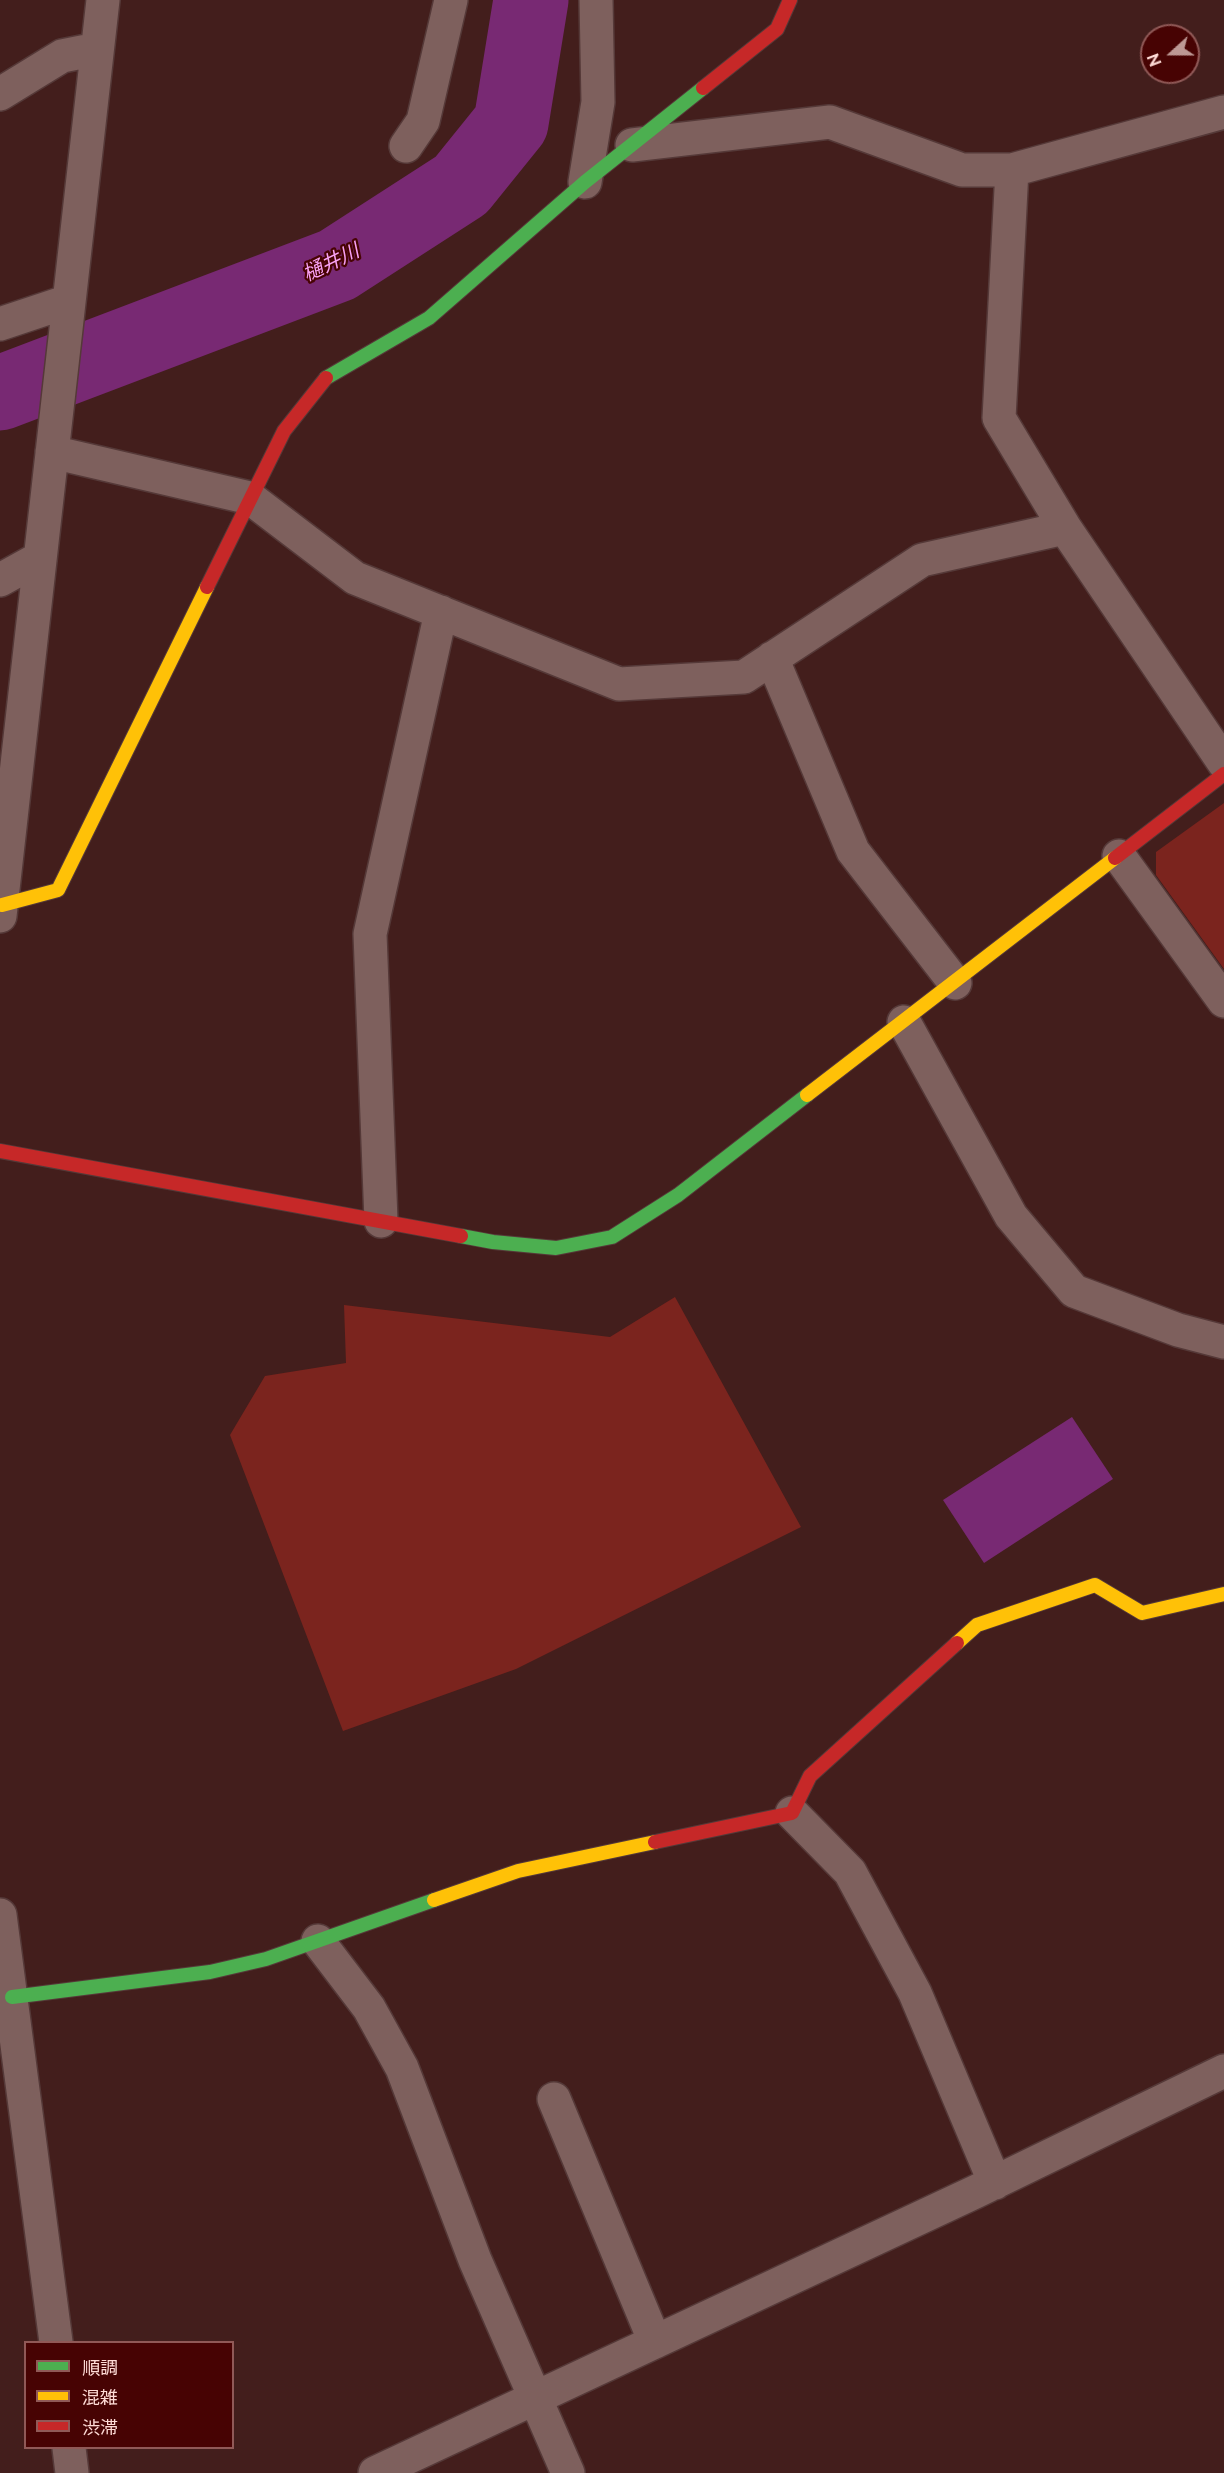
<!DOCTYPE html>
<html>
<head>
<meta charset="utf-8">
<style>
	body { margin:0 }
	#map { position:relative; width:1224px; height:2473px; overflow:hidden; background:#431e1c; font-family:Raleway,"Noto Sans JP",sans-serif }
	canvas { display:block }
	.legend { position:absolute; left:24px; top:2341px; width:210px; height:108px; box-sizing:border-box; background:#470303; border:2px solid #905957; margin:0; padding:8px 10px; list-style:none; font-size:18px; color:#fedbd6 }
	.legend li { display:flex; align-items:center; gap:12px; height:30px }
	.legend b { width:30px; border:2px solid #905957 }
	.north { position:absolute; left:1140px; top:24px; width:60px; height:60px; box-sizing:border-box; background:#470303; border:2px solid #905957; border-radius:50%; rotate:249deg; font-size:16px; font-weight:700; line-height:24px; text-align:center; color:#fedbd6 }
	.north::after { content:''; display:block; margin:auto; width:21px; height:27px; background:#bd9995; clip-path:polygon(50% 0,100% 100%,50% 72%,0 100%) }
</style>
</head>
<body>
<div id="map">
<canvas width="1224" height="2473"></canvas>
<ul class="legend">
<li><b style="height:8px;background:#4caf50"></b>順調</li>
<li><b style="height:8px;background:#ffc107"></b>混雑</li>
<li><b style="height:8px;background:#c62828"></b>渋滞</li>
</ul>
<div class="north">N</div>
</div>
<script>
const c = document.querySelector('canvas').getContext('2d');
c.lineJoin = 'round';
function fill(path, color) { c.fillStyle = color; c.fill(path, 'evenodd'); }
function trace(path, color, width, dash) { c.strokeStyle = color; c.lineWidth = width; c.lineCap = dash ? 'butt' : 'round'; c.setLineDash(dash || []); c.stroke(path); }
function write(font, color, halo, rows, align = 'center') {
  c.font = font + ' Raleway,"Noto Sans JP",sans-serif'; c.lineWidth = 4.5; c.setLineDash([]); c.textBaseline = 'middle'; c.strokeStyle = halo; c.fillStyle = color; for (const [text, x, y, turn = 0] of rows) {
    c.save(); c.translate(x, y); c.rotate((+turn || 0) * Math.PI / 180); c.textAlign = isNaN(turn) ? turn : align; if (halo) c.strokeText(text, 0, 0); c.fillText(text, 0, 0); c.restore();
  }
}
fill(new Path2D(`
	M 1224,803 L 1224,969 L 1156,875 L 1156,852 Z
	M 675,1297 L 801,1527 L 516,1669 L 343,1731 L 230,1435 L 265,1376 L 346,1363 L 344,1305 L 610,1337 Z`), '#7b241e');
fill(new Path2D(`
	M 1072,1417 L 1113,1479 L 984,1563 L 943,1500 Z`), '#782973');
trace(new Path2D(`
	M 0,393 L 337,265 L 461,185 L 511,123 L 531,0`), '#782973', 75);
const street = new Path2D(`
	M 0,94 L 62,56 L 97,49
	M 632,145 L 830,122 L 962,170 L 1012,170 L 1224,112
	M 406,146 L 423,121 L 451,0
	M 1012,170 L 999,418 L 1065,528 L 1224,763
	M 585,182 L 598,102 L 596,0
	M 0,324 L 69,301
	M 52,452 L 250,498 L 355,578 L 619,684 L 744,677 L 922,560 L 1065,528
	M 0,580 L 40,558
	M 772,658 L 853,851 L 955,983
	M 1119,856 L 1224,1001
	M 0,916 L 103,0
	M 904,1022 L 1011,1216 L 1074,1291 L 1178,1330 L 1224,1342
	M 381,1221 L 370,934 L 441,612
	M 792,1813 L 850,1872 L 915,1993 L 995,2183
	M 0,1915 L 56,2342
	M 318,1941 L 369,2008 L 402,2068 L 475,2260 L 568,2473
	M 554,2099 L 655,2342
	M 69,2448 L 72,2473
	M 375,2473 L 975,2192 L 1224,2071`);
const fast = new Path2D(`
	M 326,378 L 429,318 L 585,182 L 703,88
	M 461,1236 L 493,1242 L 556,1248 L 612,1237 L 678,1195 L 807,1095
	M 12,1997 L 210,1972 L 266,1959 L 434,1900`);
const slow = new Path2D(`
	M 2,905 L 58,890 L 207,587
	M 807,1095 L 1115,858
	M 957,1643 L 977,1625 L 1095,1585 L 1142,1613 L 1224,1594
	M 434,1900 L 518,1871 L 655,1842`);
const jam = new Path2D(`
	M 703,88 L 777,29 L 790,0
	M 207,587 L 284,431 L 326,378
	M 1115,858 L 1224,774
	M 0,1151 L 461,1236
	M 655,1842 L 792,1813 L 810,1776 L 957,1643`);
trace(street, '#553938', 36);
trace(fast, '#553938', 16);
trace(slow, '#553938', 16);
trace(jam, '#553938', 16);
trace(street, '#7e605d', 33);
trace(fast, '#4caf50', 14);
trace(slow, '#ffc107', 14);
trace(jam, '#c62828', 14);
write('italic 20px', '#f8a1f4', '#470303', [
	["樋井川",331,263,-26]
]);
</script>
</body>
</html>
